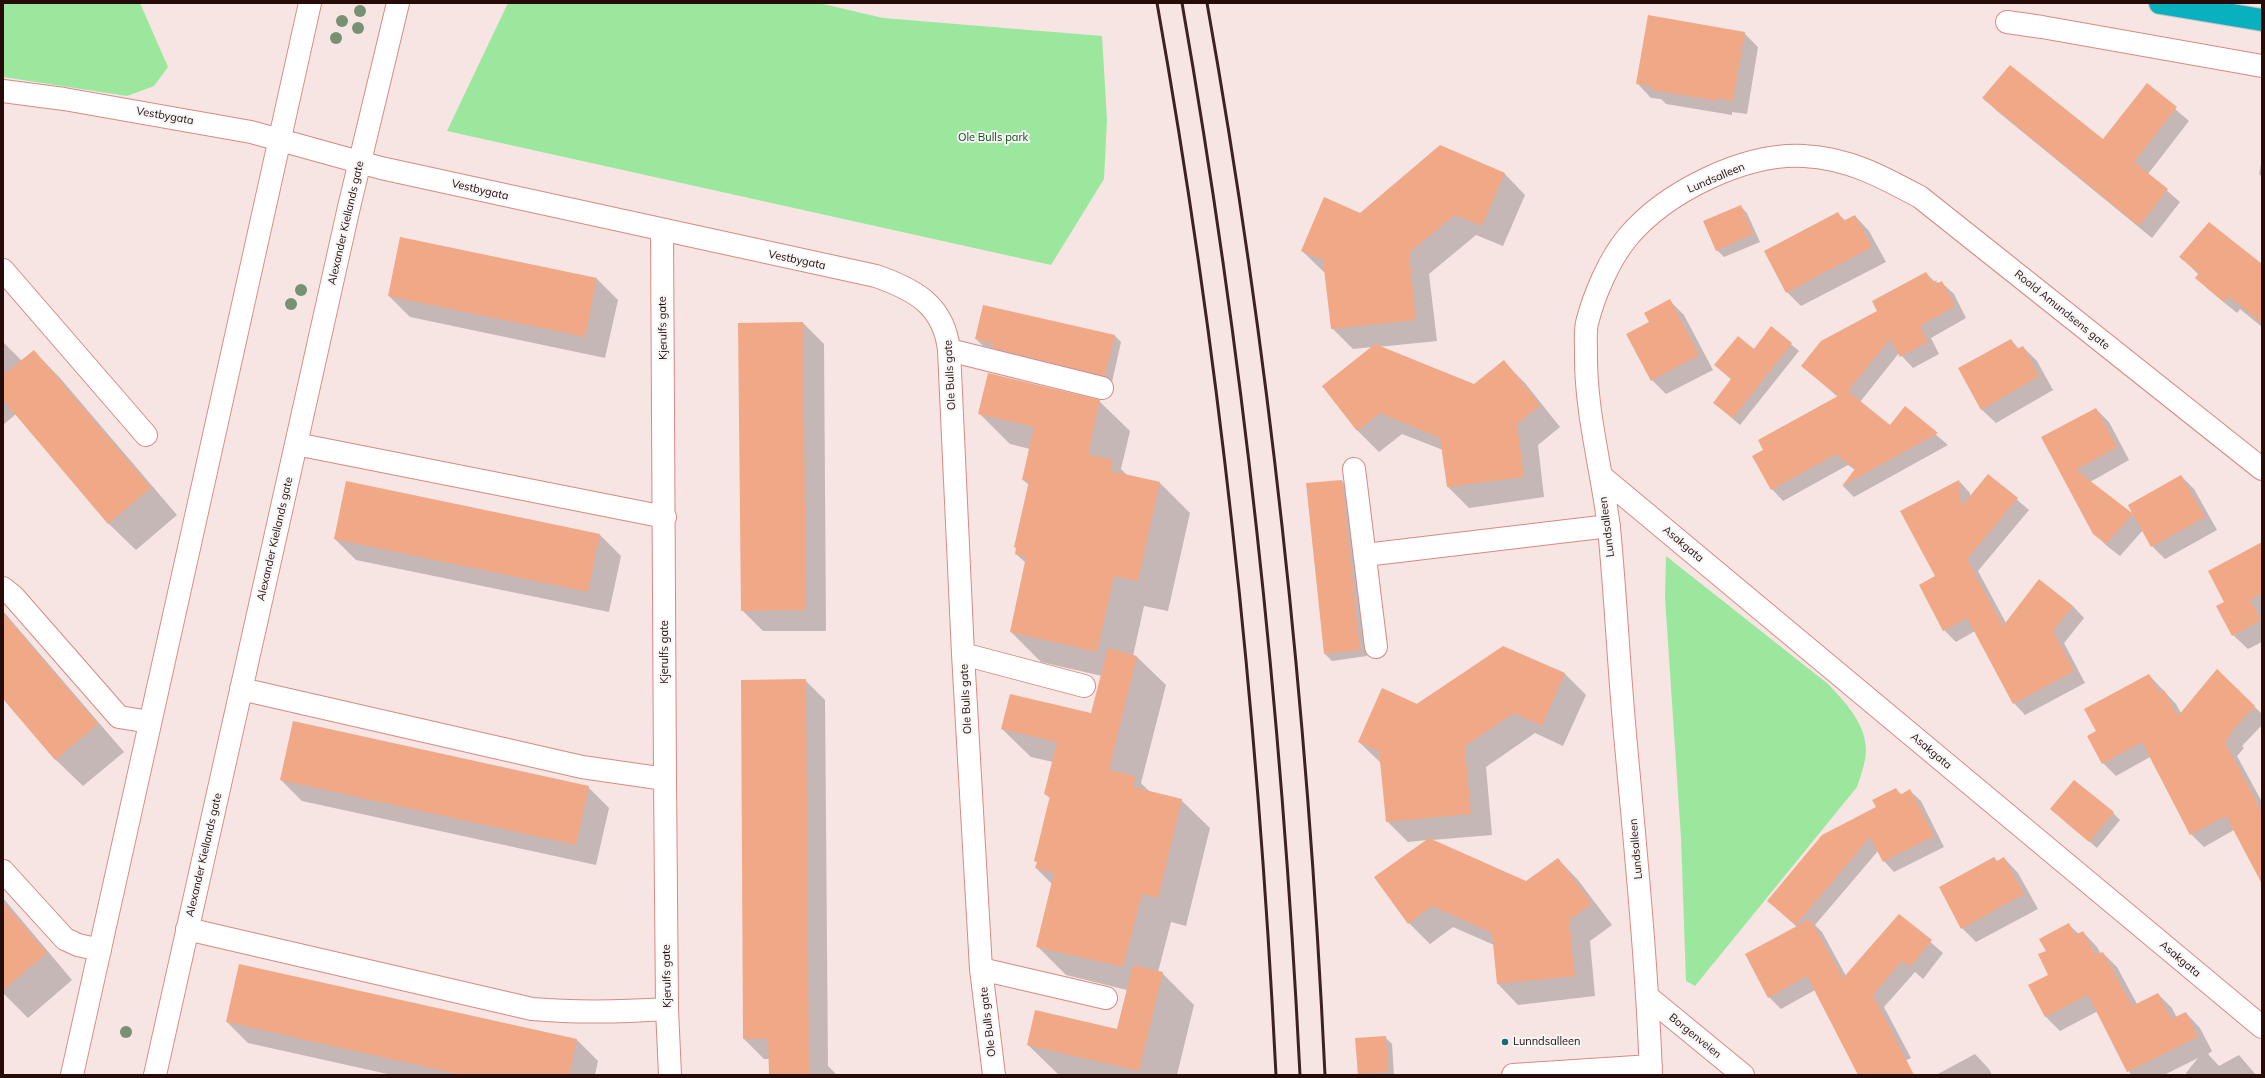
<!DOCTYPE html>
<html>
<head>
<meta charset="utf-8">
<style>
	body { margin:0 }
	#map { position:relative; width:2265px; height:1078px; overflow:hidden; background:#f6e5e3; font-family:Mulish,sans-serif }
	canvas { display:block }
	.frame { position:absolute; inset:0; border:4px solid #270b09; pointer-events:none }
</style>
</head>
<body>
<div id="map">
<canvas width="2265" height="1078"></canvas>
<div class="frame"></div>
</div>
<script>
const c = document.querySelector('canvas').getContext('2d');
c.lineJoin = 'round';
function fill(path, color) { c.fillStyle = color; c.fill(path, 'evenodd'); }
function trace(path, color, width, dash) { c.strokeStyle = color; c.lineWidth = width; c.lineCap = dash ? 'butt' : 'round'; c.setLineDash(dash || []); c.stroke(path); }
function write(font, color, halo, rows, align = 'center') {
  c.font = font + ' Mulish,sans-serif'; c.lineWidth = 4; c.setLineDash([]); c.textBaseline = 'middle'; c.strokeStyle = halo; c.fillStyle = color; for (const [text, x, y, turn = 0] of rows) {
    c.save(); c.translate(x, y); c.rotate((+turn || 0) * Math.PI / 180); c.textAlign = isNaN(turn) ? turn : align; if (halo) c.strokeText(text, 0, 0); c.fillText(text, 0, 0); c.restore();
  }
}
fill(new Path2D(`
	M 3,3 L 140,3 L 168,67 L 154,86 L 127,96 L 3,77 Z
	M 508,3 L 819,3 L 883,18 L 1102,36 L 1107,120 L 1104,179 L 1051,265 L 447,131 Z
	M 1666,556 L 1828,684 C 1847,704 1871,729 1865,760 C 1863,769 1860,778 1857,787 L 1695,986 L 1686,981 L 1681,838 L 1665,597 Z`), '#9be79d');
fill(new Path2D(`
	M 1744,33 L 1758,47 L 1747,114 L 1732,112 L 1732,115 L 1666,104 L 1661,99 L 1651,98 L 1637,83 Z
	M 2147,85 L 2189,121 L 2148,174 L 2180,202 L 2152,238 L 1997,111 L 1984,98 L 2103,140 Z
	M 1441,146 L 1505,174 L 1525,195 L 1503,246 L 1476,235 L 1429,274 L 1437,341 L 1378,347 L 1474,385 L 1504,362 L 1525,383 L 1560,427 L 1538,445 L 1544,497 L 1469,508 L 1448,487 L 1443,450 L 1402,434 L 1379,452 L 1358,431 L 1323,386 L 1372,347 L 1353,349 L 1332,328 L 1325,273 L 1302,251 L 1360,214 Z
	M 2262,160 L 2262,177 L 2259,174 Z
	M 1740,206 L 1747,213 L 1760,242 L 1724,257 L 1717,250 Z
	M 1838,214 L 1846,221 L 1855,216 L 1869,231 L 1886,262 L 1801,306 L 1787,292 Z
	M 2181,257 L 2262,266 L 2262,327 L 2240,309 L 2237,313 L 2209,290 L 2196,278 L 2199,275 Z
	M 1926,273 L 1935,282 L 1942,283 L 1954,294 L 1966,318 L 1931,338 L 1939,354 L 1913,368 L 1899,353 L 1860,402 L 1890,427 L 1905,408 L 1948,445 L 1854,497 L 1843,486 L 1855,470 L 1848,465 L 1783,501 L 1772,489 L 1765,451 L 1838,397 L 1802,366 L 1879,311 Z
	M 597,279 L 618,300 L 605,358 L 410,317 L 389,296 Z
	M 1670,301 L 1684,315 L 1713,370 L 1666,394 L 1652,380 L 1650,322 Z
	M 803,323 L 824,344 L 826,631 L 763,631 L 742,610 Z
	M 1772,328 L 1799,351 L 1740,425 L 1714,403 L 1732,380 L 1716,365 L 1754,350 Z
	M 1114,335 L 1121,342 L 1112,382 L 1002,355 L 996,349 L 983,346 L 976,339 Z
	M 2011,340 L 2019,349 L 2023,347 L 2037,361 L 2053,390 L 1996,423 L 1981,409 Z
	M 3,342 L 22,361 L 34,351 L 60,378 L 177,515 L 136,550 L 109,524 L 16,414 L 3,425 Z
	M 1099,401 L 1130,431 L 1121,469 L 1128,476 L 1160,483 L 1190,513 L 1168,611 L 1144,606 L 1133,656 L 1137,657 L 1166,685 L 1141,783 L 1150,792 L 1181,800 L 1210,828 L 1186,926 L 1171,922 L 1158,972 L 1162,973 L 1194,1005 L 1177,1075 L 1059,1075 L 1028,1045 L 1117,1030 L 1127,990 L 1066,975 L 1037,946 L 1052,884 L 1036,868 L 1038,863 L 1036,861 L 1051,799 L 1045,794 L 1053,762 L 1031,757 L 1002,729 L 1092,714 L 1102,676 L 1041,662 L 1011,632 L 1026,563 L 1016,554 L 1029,485 L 1023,480 L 1030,449 L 1010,444 L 980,414 Z
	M 2096,409 L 2109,422 L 2129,460 L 2090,482 L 2136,517 L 2181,476 L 2194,489 L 2217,530 L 2165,559 L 2152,546 L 2143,530 L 2120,556 L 2107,546 L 2094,533 L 2042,438 Z
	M 1989,476 L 2029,510 L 1978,571 L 2006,623 L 2073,606 L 2084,618 L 2064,643 L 2085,683 L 2025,715 L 2014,703 L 1975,631 L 1956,642 L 1944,630 L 1937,577 L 1959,481 L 1970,493 L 1970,498 Z
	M 1342,481 L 1349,488 L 1367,656 L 1332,661 L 1325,654 Z
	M 600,535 L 621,556 L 609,612 L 356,560 L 335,539 Z
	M 2262,543 L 2262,642 L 2248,649 L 2233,635 L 2225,602 Z
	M 3,611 L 124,752 L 83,786 L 56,760 L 3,698 Z
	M 1503,647 L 1565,674 L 1586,695 L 1563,746 L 1535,733 L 1486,767 L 1492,835 L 1432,840 L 1526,882 L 1558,859 L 1578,880 L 1612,925 L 1590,941 L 1595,996 L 1518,1005 L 1498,984 L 1494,945 L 1453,927 L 1430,944 L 1409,923 L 1427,840 L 1408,842 L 1387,821 L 1381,763 L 1359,742 Z
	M 2217,670 L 2262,714 L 2262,725 L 2242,746 L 2244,748 L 2237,756 L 2262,802 L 2262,882 L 2234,830 L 2204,847 L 2191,834 L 2150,757 L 2116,776 L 2103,763 L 2097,732 L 2149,675 L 2176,704 L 2181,713 Z
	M 805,680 L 825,700 L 828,1066 L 837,1075 L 770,1075 L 769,1059 L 764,1059 L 744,1039 Z
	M 281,780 L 588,787 L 609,808 L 596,865 L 302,801 Z
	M 1896,789 L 1902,795 L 1910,791 L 1921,801 L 1944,847 L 1894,872 L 1884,861 L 1878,851 L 1815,925 L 1822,932 L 1846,976 L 1899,915 L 1943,953 L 1923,979 L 1915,972 L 1884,1007 L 1911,1058 L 1876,1075 L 1863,1075 L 1815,990 L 1781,1009 L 1769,997 L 1797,927 L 1768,901 L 1877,808 Z
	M 2051,809 L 2113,813 L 2120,820 L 2097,848 Z
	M 2004,858 L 2018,873 L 2038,909 L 1976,942 L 1962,928 L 1998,862 Z
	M 3,898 L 72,980 L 28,1018 L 3,993 Z
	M 2069,925 L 2079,934 L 2083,932 L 2097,947 L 2101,954 L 2103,953 L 2117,967 L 2137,1004 L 2158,994 L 2172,1008 L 2177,1018 L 2186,1013 L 2200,1028 L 2212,1051 L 2208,1054 L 2219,1066 L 2239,1055 L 2256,1075 L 2187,1075 L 2186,1073 L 2198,1058 L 2164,1075 L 2131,1075 L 2098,1011 L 2060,1031 L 2046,1017 L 2030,986 L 2050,975 L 2047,951 Z
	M 227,1022 L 577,1040 L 598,1061 L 595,1075 L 392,1075 L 248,1043 Z
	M 1385,1037 L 1392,1044 L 1394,1075 L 1358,1075 L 1356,1039 Z
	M 1975,1054 L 1989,1069 L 1992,1075 L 1936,1075 Z`), '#0003');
fill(new Path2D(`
	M 1648,15 L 1745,32 L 1733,101 L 1718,98 L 1718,101 L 1651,90 L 1651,86 L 1636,84 Z
	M 2010,65 L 2103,139 L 2147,83 L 2177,107 L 2134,162 L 2168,189 L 2139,226 L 1982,98 Z
	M 1440,145 L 1505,173 L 1482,226 L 1455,215 L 1409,253 L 1416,320 L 1331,329 L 1323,260 L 1301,251 L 1324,197 L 1360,213 Z
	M 1741,205 L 1753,234 L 1716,251 L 1703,221 Z
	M 1838,212 L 1843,221 L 1855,215 L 1872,247 L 1786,293 L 1764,251 Z
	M 2209,222 L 2262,264 L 2262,323 L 2228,296 L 2224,302 L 2195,278 L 2199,273 L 2179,257 Z
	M 400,237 L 597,278 L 585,337 L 388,296 Z
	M 1926,272 L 1932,282 L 1937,280 L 1934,286 L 1942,281 L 1955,306 L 1920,326 L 1928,342 L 1900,357 L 1890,339 L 1848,391 L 1890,425 L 1905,406 L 1938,433 L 1842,486 L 1855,469 L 1836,454 L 1771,490 L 1752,456 L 1763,450 L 1758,440 L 1838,396 L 1801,366 L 1821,341 L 1877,311 L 1872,301 Z
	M 1670,299 L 1699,355 L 1651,381 L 1626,334 L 1649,322 L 1644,313 Z
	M 983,305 L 1115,335 L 1105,376 L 994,348 L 994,344 L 975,339 Z
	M 803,322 L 806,610 L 741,611 L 738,323 Z
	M 1771,326 L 1792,343 L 1733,418 L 1713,403 L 1731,379 L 1714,365 L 1738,336 L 1754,349 Z
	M 2011,339 L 2017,349 L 2023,346 L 2039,376 L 1981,410 L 1958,368 Z
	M 1375,344 L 1474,384 L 1504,360 L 1540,405 L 1517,424 L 1524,477 L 1447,487 L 1440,438 L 1380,413 L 1357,431 L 1322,386 Z
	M 34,350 L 151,488 L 108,524 L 3,400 L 3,375 Z
	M 988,373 L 1100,400 L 1088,454 L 1113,460 L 1111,471 L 1160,482 L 1138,581 L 1114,576 L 1097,652 L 1010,632 L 1026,557 L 1015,554 L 1016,548 L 1014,547 L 1029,481 L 1022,480 L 1034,427 L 978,414 Z
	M 2096,408 L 2117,447 L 2076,470 L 2132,513 L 2128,505 L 2181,475 L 2205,517 L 2151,547 L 2133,514 L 2106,544 L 2093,534 L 2041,437 Z
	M 1988,474 L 2018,498 L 1967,559 L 2003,626 L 2039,579 L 2073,606 L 2053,631 L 2074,671 L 2013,704 L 1967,618 L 1943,631 L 1919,585 L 1935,576 L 1900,511 L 1959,480 L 1961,507 Z
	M 1342,480 L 1360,650 L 1324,654 L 1306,483 Z
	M 346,481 L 600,534 L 588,592 L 334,539 Z
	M 2262,542 L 2262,593 L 2250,600 L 2261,620 L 2232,636 L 2216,606 L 2224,602 L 2208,571 Z
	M 3,613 L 98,724 L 55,760 L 3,699 Z
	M 1503,646 L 1565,673 L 1542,726 L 1514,713 L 1465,746 L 1471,814 L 1386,822 L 1379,751 L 1358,742 L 1382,688 L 1417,704 Z
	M 1108,648 L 1137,656 L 1109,770 L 1136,776 L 1133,787 L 1182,799 L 1158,898 L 1142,894 L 1123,967 L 1036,947 L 1054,873 L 1035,868 L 1037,862 L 1034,861 L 1050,796 L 1044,794 L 1057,742 L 1001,729 L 1010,694 L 1091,713 Z
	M 2217,669 L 2255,706 L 2230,733 L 2232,734 L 2225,743 L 2262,812 L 2262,884 L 2226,816 L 2190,835 L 2142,742 L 2102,764 L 2087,736 L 2096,731 L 2084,709 L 2149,674 L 2159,692 L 2164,690 L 2178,716 Z
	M 806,679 L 809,1075 L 769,1075 L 768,1039 L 743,1039 L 741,680 Z
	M 293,721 L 589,786 L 576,845 L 280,780 Z
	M 2074,780 L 2114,812 L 2089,842 L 2050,809 Z
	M 1896,788 L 1900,795 L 1910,789 L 1934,836 L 1883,862 L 1870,837 L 1796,925 L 1767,901 L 1822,835 L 1876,807 L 1872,800 Z
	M 1429,838 L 1526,881 L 1558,858 L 1592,904 L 1569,920 L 1575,976 L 1497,984 L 1492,933 L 1432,906 L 1408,924 L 1374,877 Z
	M 1994,857 L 1997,861 L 2004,857 L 2024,894 L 1961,929 L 1939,887 Z
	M 3,902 L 47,953 L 3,990 Z
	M 1899,914 L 1932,940 L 1910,967 L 1902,961 L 1873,995 L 1914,1075 L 1858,1075 L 1807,976 L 1768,998 L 1745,954 L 1810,919 L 1843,978 Z
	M 2069,923 L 2075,935 L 2083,931 L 2095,955 L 2103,952 L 2132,1006 L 2158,993 L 2171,1019 L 2186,1012 L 2198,1037 L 2127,1072 L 2088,995 L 2045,1017 L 2028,985 L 2048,975 L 2038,954 L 2046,951 L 2039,939 Z
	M 239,964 L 577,1039 L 569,1075 L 462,1075 L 226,1022 Z
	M 1133,965 L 1163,972 L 1139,1071 L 1027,1045 L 1035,1010 L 1117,1029 Z
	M 1386,1036 L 1388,1072 L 1358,1074 L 1355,1038 Z`), '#f0a887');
const minor = new Path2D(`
	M 2007,22 L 2042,27 L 2262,66
	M 3,91 L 64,99 L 251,132 L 381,168 L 876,276 C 916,290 944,306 949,350 L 963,654 L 981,969 L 994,1075
	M 662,230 L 665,779 L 667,1009 L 670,1075
	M 3,270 L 146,435
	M 949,350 L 1102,388
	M 296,444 L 665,517
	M 1354,469 L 1376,647
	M 1601,476 L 2262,1027
	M 1365,555 L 1609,526
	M 3,588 L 13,596 L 119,717 L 150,722
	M 963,654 L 1084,686
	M 241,689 L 582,767 L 665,779
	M 3,871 L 65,939 L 78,945 L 100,950
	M 187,929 L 532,1009 C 578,1013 621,1012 667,1009
	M 981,969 L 1106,998
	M 1648,997 L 1743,1075
	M 72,1075 L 310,3
	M 155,1075 L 349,207 L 398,3
	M 1513,1075 L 1651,1066
	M 1651,1075 C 1647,965 1636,855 1626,745 C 1619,673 1616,600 1609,528 C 1602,469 1585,411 1586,352 C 1586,343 1585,332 1587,323 C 1594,295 1609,260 1627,238 C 1665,192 1744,153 1804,156 C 1848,158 1883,177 1920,197 L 2262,469`);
const highway = new Path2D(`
	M 2160,3 L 2262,20`);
trace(minor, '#d88a83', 24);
trace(highway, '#cbc4c4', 24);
trace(minor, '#fff', 22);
trace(highway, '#09b0be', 22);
trace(new Path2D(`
	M 1157,3 C 1220,357 1258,716 1276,1075
	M 1182,3 C 1244,358 1282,716 1300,1075
	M 1207,3 C 1270,357 1308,716 1325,1075`), '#3c2220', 3);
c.fillStyle = '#769173';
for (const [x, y] of [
	[360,11],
	[342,21],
	[358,28],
	[336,38],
	[301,290],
	[291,304],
	[126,1032]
]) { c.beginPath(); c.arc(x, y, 6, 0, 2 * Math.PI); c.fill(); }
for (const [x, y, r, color] of [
	[1505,1042,4,"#1d6970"]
]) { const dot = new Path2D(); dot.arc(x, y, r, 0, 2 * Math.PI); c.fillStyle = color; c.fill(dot); trace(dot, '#f6f6f6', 1.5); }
write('11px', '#270b09', '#f6f6f6', [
	["Vestbygata",165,116,10],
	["Lundsalleen",1716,178,-23],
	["Vestbygata",480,190,13],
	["Alexander Kiellands gate",346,223,-77],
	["Vestbygata",797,260,12],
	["Roald Amundsens gate",2062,310,39],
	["Kjerulfs gate",663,328,-91],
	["Ole Bulls gate",950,375,-93],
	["Lundsalleen",1607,527,-97],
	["Alexander Kiellands gate",275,539,-77],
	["Asakgata",1683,544,40],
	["Kjerulfs gate",665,652,-90],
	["Ole Bulls gate",966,699,-93],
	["Asakgata",1931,751,40],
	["Lundsalleen",1636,849,-95],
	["Alexander Kiellands gate",204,855,-77],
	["Asakgata",2180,959,40],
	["Kjerulfs gate",667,976,-91],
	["Ole Bulls gate",988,1022,-97],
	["Borgenveien",1695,1036,39]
]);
write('11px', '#0e4d17', '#f6f6f6', [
	["Ole Bulls park",993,138]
]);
write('11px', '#270b09', '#f6f6f6', [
	["Lunndsalleen",1513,1042]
], 'left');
</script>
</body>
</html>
